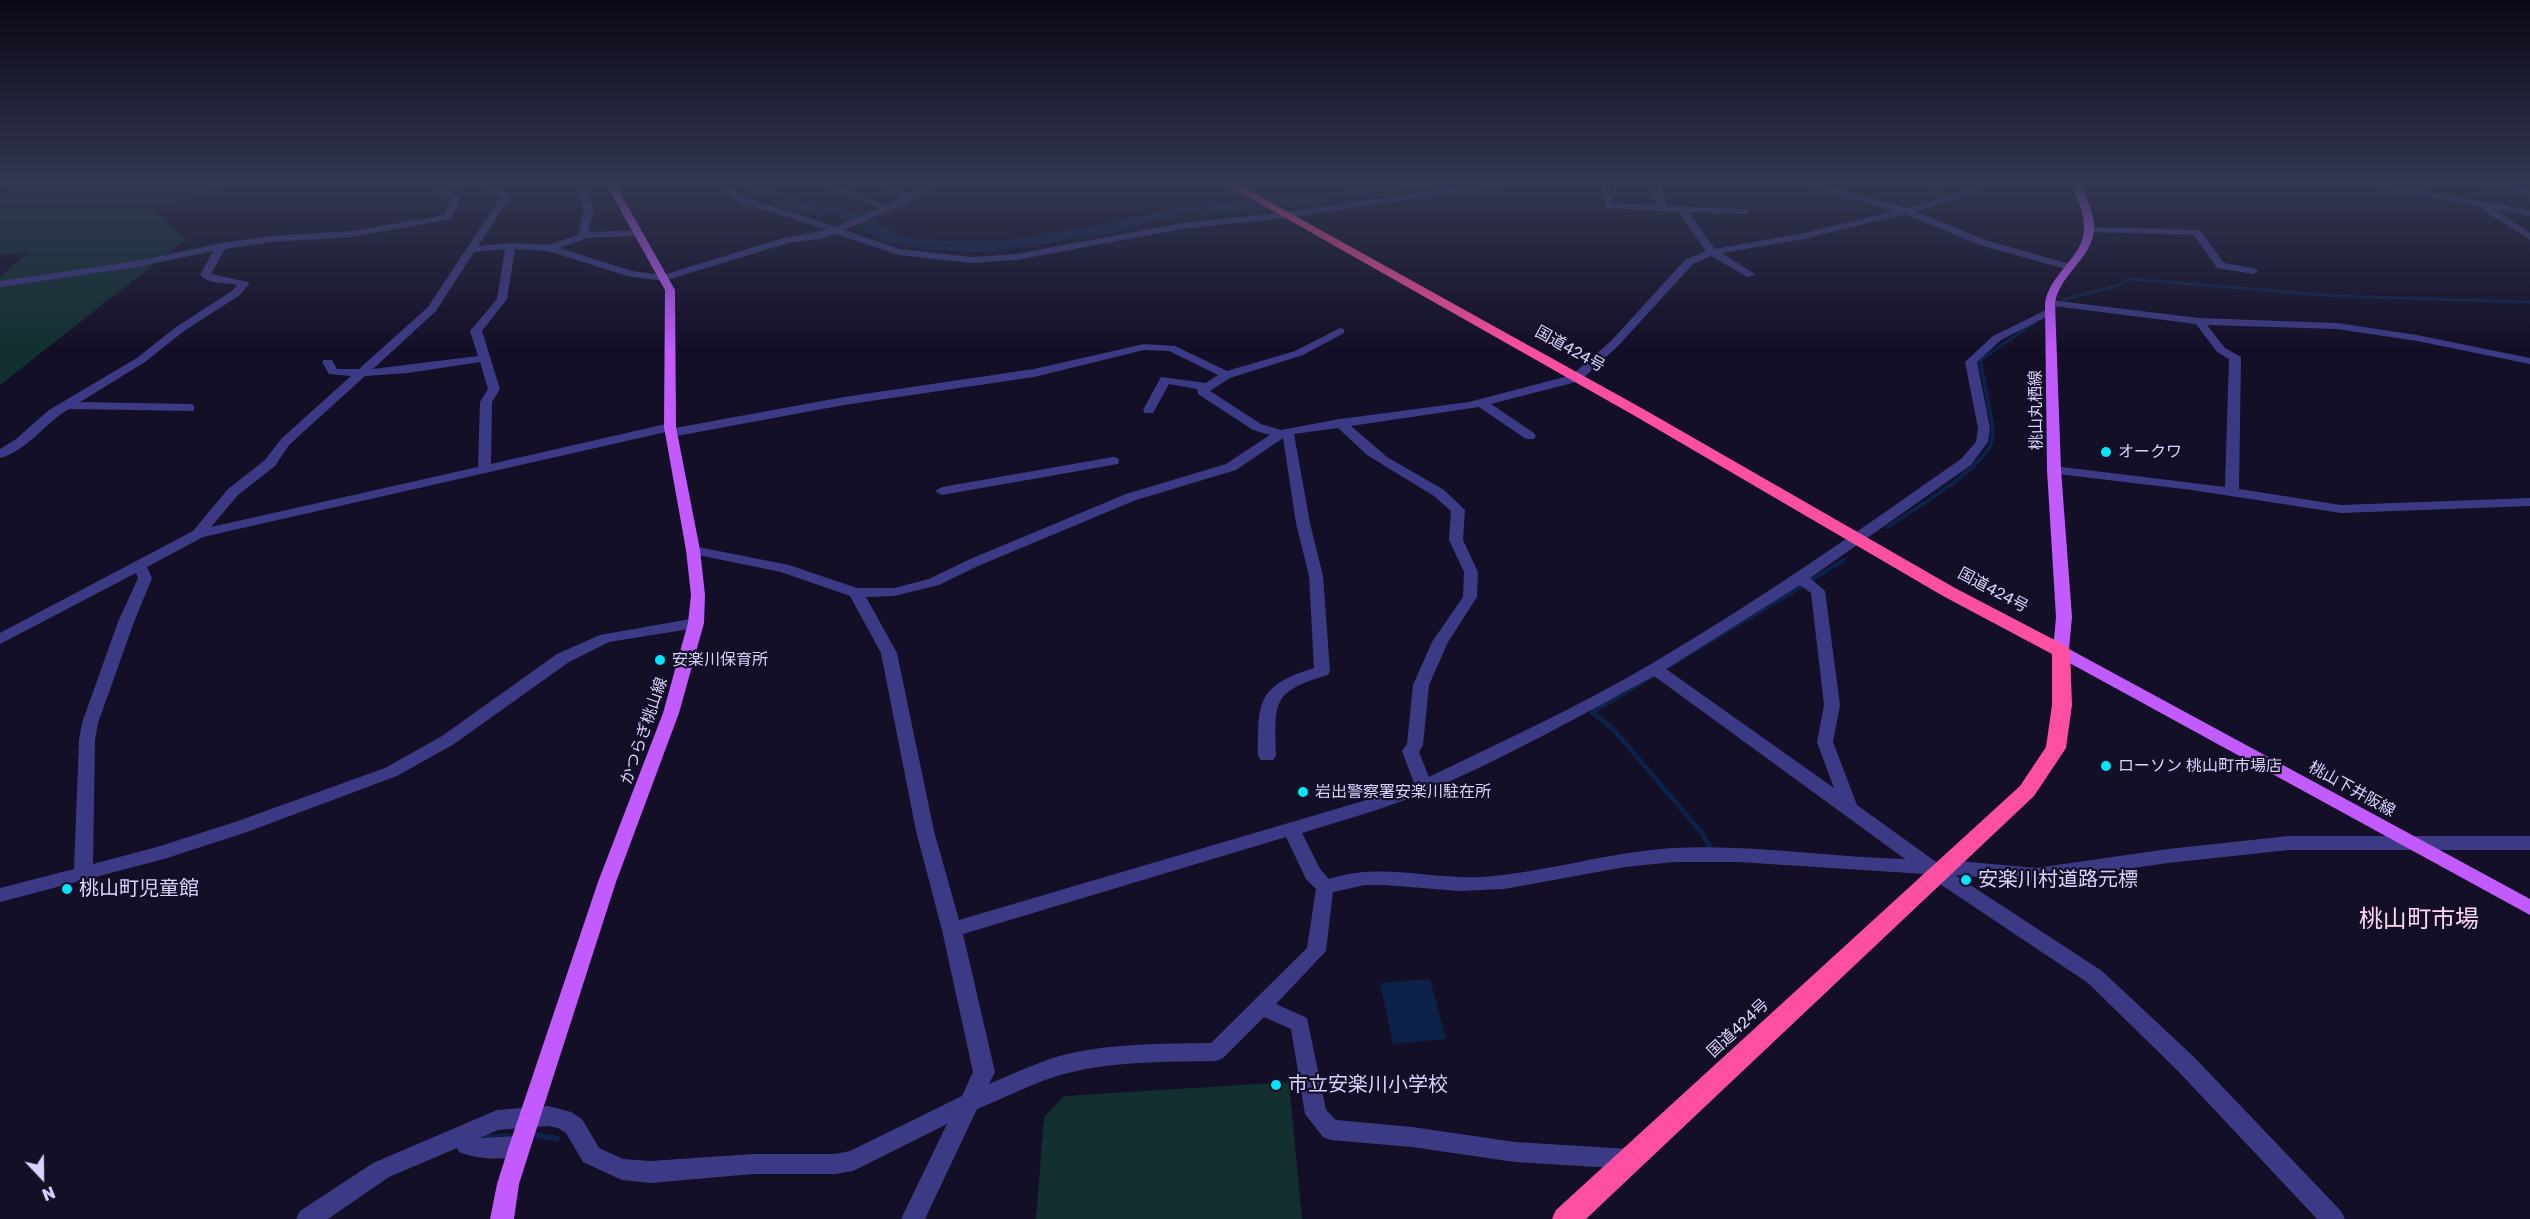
<!DOCTYPE html>
<html>
<head>
<meta charset="utf-8">
<style>
	body { margin:0 }
	#map { position:relative; width:2530px; height:1219px; overflow:hidden; background:#130f26; font-family:"Golos Text",sans-serif }
	canvas { display:block }
	.north { position:absolute; left:12px; top:1147px; width:60px; height:60px; -webkit-text-stroke:4px #130f26; paint-order:stroke; rotate:158deg; font-size:16px; font-weight:700; line-height:24px; text-align:center; color:#d9d4ff }
	.north::after { content:''; display:block; margin:auto; width:21px; height:27px; background:#d9d4ff; clip-path:polygon(50% 0,100% 100%,50% 72%,0 100%) }
</style>
</head>
<body>
<div id="map">
<canvas width="2530" height="1219"></canvas>
<div class="north">N</div>
</div>
<script>
const c = document.querySelector('canvas').getContext('2d');
c.lineJoin = 'round';
function fill(path, color) { c.fillStyle = color; c.fill(path, 'evenodd'); }
function trace(path, color, width, dash) { c.strokeStyle = color; c.lineWidth = width; c.lineCap = dash ? 'butt' : 'round'; c.setLineDash(dash || []); c.stroke(path); }
function write(font, color, halo, rows, align = 'center') {
  c.font = font + ' "Golos Text","Noto Sans JP",sans-serif'; c.lineWidth = 4.5; c.setLineDash([]); c.textBaseline = 'middle'; c.strokeStyle = halo; c.fillStyle = color; for (const [text, x, y, turn = 0] of rows) {
    c.save(); c.translate(x, y); c.rotate((+turn || 0) * Math.PI / 180); c.textAlign = isNaN(turn) ? turn : align; if (halo) c.strokeText(text, 0, 0); c.fillText(text, 0, 0); c.restore();
  }
}
fill(new Path2D(`
	M 27,182 L 238,182 L 153,210 L 186,239 L 0,385 L 0,277 L 29,252 L 0,255 L 0,193 L 24,186 Z
	M 2460,182 L 2530,182 L 2530,200 Z
	M 1289,1082 L 1302,1219 L 1036,1219 L 1044,1117 L 1064,1096 Z`), '#12302f');
fill(new Path2D(`
	M 1430,979 L 1446,1039 L 1393,1044 L 1380,983 Z`), '#0c2248');
trace(new Path2D(`
	M 2499,211 L 2513,222
	M 2051,311 L 2066,299 L 2116,286 L 2130,279 L 2336,296 L 2530,302
	M 1982,359 L 2034,323`), '#0c2248', 3);
trace(new Path2D(`
	M 1888,527 C 1915,508 1975,474 1990,446 C 1993,440 1993,435 1993,428 L 1980,360 L 1984,357
	M 1808,582 L 1844,560`), '#0c2248', 4);
trace(new Path2D(`
	M 1713,852 L 1702,833 L 1614,730 L 1592,712 L 1811,580`), '#0c2248', 5);
trace(new Path2D(`
	M 536,1135 L 557,1139
	M 487,1138 L 509,1136`), '#0c2248', 6);
fill(new Path2D(`
	M 743,182 L 759,182 L 807,204 L 836,206 L 860,213 L 897,234 L 920,239 L 969,242 L 1000,241 L 1111,223 L 1172,208 L 1344,191 L 1402,182 L 1439,182 L 1431,187 L 1344,201 L 1172,218 L 1111,233 L 1000,251 L 969,252 L 920,249 L 885,242 L 848,221 L 834,216 L 798,213 L 747,189 Z`), '#0c2248');
fill(new Path2D(`
	M 457,182 L 471,182 L 448,190 L 461,198 L 451,219 L 352,237 L 272,242 L 225,249 L 211,274 L 248,282 L 249,284 L 240,295 L 184,331 L 145,362 L 80,402 L 190,404 L 194,405 L 194,411 L 69,409 C 45,423 27,451 0,458 L 0,449 L 16,439 L 49,410 L 137,358 L 176,327 L 232,291 L 237,285 C 224,282 210,285 200,275 L 213,251 L 137,267 L 0,287 L 0,281 L 137,261 L 221,243 L 272,236 L 352,231 L 444,215 L 451,199 L 437,190 L 441,186 Z
	M 473,182 C 484,182 504,187 510,198 L 478,246 L 511,243 L 548,245 L 578,235 L 584,210 L 576,186 L 580,182 L 589,182 L 586,186 L 594,210 L 588,232 L 639,230 L 644,233 L 639,236 L 588,238 L 559,248 L 632,271 L 663,275 L 783,238 L 826,230 C 811,225 796,219 780,215 C 755,207 733,205 719,182 L 728,182 C 744,201 762,203 785,210 C 802,215 818,221 835,227 L 879,208 L 816,182 L 827,182 L 887,205 L 904,197 L 871,182 L 882,182 L 910,193 L 925,184 L 947,182 L 931,188 L 907,203 L 844,230 L 900,249 L 972,257 L 1016,254 L 1182,223 L 1286,212 L 1489,182 L 1510,182 L 1505,185 L 1286,218 L 1182,229 L 1016,260 L 972,263 L 899,255 L 835,234 L 821,239 L 788,243 L 664,281 L 627,276 L 548,251 L 515,249 L 507,299 L 482,331 L 500,389 L 492,402 L 491,464 L 670,423 L 674,424 L 675,428 L 844,397 L 1034,369 L 1144,344 L 1175,346 L 1227,371 L 1295,351 L 1340,328 L 1344,329 L 1344,333 L 1303,355 L 1230,378 L 1210,391 L 1261,424 L 1281,430 L 1340,419 L 1469,402 L 1572,375 L 1611,341 L 1685,260 L 1706,251 L 1678,212 L 1606,208 L 1600,182 L 1609,182 L 1613,203 L 1657,205 L 1651,186 L 1656,183 L 1661,186 L 1667,206 L 1748,209 L 1748,213 L 1745,214 L 1688,212 L 1715,249 L 1804,233 L 1894,211 L 1805,184 L 1804,182 L 1817,182 L 1905,208 L 1935,200 L 1984,182 L 1995,182 L 1941,204 L 1915,211 L 1985,240 L 2073,265 L 2073,269 L 2065,269 L 1977,244 L 1905,214 L 1804,239 L 1722,253 L 1756,275 L 1747,277 L 1711,256 L 1693,264 L 1619,345 L 1580,381 L 1491,404 L 1534,433 L 1536,436 L 1534,439 L 1526,439 L 1479,407 L 1351,426 L 1387,457 L 1444,490 L 1465,510 L 1463,540 L 1478,572 L 1477,597 L 1448,642 L 1429,685 L 1423,745 L 1419,752 L 1429,777 C 1503,741 1580,706 1651,664 C 1758,601 1860,530 1961,459 L 1976,442 L 1978,428 L 1965,362 L 1993,336 L 2050,308 L 2055,311 L 2054,313 L 2001,340 L 1977,362 L 1990,428 L 1988,442 L 1971,465 L 1810,578 L 1825,591 L 1840,705 L 1833,742 L 1857,805 L 1939,864 L 1947,860 L 2036,868 L 2168,849 L 2289,836 L 2530,836 L 2530,850 L 2289,850 L 2168,863 L 2036,882 L 1955,875 L 2102,971 L 2194,1057 L 2341,1211 L 2345,1219 L 2317,1219 L 2178,1071 L 2088,983 L 1925,874 L 1738,862 L 1674,862 L 1625,867 L 1504,889 L 1460,891 L 1384,885 L 1365,885 L 1333,892 L 1326,951 L 1276,1004 L 1307,1018 L 1326,1110 L 1336,1120 L 1412,1127 L 1515,1142 L 1630,1149 L 1638,1152 L 1641,1159 L 1638,1166 L 1630,1169 L 1515,1162 L 1412,1147 L 1331,1140 L 1323,1137 L 1305,1114 L 1291,1029 L 1264,1017 L 1223,1058 L 1216,1061 C 1167,1062 1115,1061 1068,1073 C 1036,1081 1007,1097 977,1109 L 925,1219 L 901,1219 L 947,1124 L 853,1171 L 835,1174 L 753,1174 L 651,1183 L 622,1180 L 583,1162 L 566,1133 L 558,1128 L 548,1126 L 498,1130 L 480,1138 L 520,1136 L 528,1139 L 531,1146 L 528,1153 C 507,1161 479,1160 459,1152 L 457,1148 L 389,1177 L 328,1219 L 296,1219 L 300,1211 L 373,1163 L 497,1110 L 548,1106 L 571,1112 L 582,1119 L 599,1148 L 623,1159 L 651,1161 L 753,1154 L 835,1154 L 850,1151 L 962,1096 L 973,1072 L 942,930 L 916,831 L 881,653 L 850,596 L 781,572 L 693,554 L 686,550 L 693,546 L 789,565 L 857,588 L 894,588 L 929,579 L 968,560 L 1126,494 L 1226,464 L 1270,435 L 1253,430 L 1198,394 L 1197,389 L 1169,384 L 1153,413 L 1145,413 L 1143,410 L 1161,377 L 1206,383 L 1218,375 L 1169,351 L 1144,350 L 1034,377 L 844,405 L 671,437 L 667,436 L 666,432 L 203,537 L 147,567 L 152,578 L 134,622 L 98,723 L 95,740 L 93,864 L 157,847 L 235,822 L 385,768 L 442,736 L 557,654 L 600,635 L 696,618 L 704,623 L 696,628 L 609,642 L 569,662 L 454,744 L 397,776 L 247,832 L 164,859 L 0,902 L 0,888 L 74,869 L 79,740 L 82,723 L 118,622 L 138,578 L 136,573 L 0,644 L 0,633 L 193,531 L 228,489 L 265,460 L 281,439 L 351,376 L 329,374 L 322,362 L 324,360 L 332,360 L 337,369 L 359,369 L 428,307 L 500,198 ZM 505,249 L 497,299 L 470,331 L 478,356 L 373,369 L 436,311 L 474,252 ZM 480,362 L 488,389 L 480,402 L 478,467 L 211,527 L 238,495 L 275,466 L 289,445 L 365,376 L 408,373 ZM 1338,428 L 1367,455 L 1434,496 L 1451,511 L 1449,540 L 1464,572 L 1463,597 L 1432,642 L 1413,685 L 1407,744 L 1402,751 L 1414,783 L 1370,799 L 959,920 L 934,831 L 897,653 L 866,597 L 894,596 L 939,585 L 978,566 L 1136,500 L 1236,470 L 1283,438 L 1296,523 L 1309,576 L 1314,668 C 1257,686 1258,701 1258,756 L 1261,760 L 1273,760 L 1276,756 C 1275,701 1271,692 1328,675 L 1330,671 L 1323,576 L 1310,523 L 1294,434 ZM 1800,585 L 1811,593 L 1824,705 L 1817,742 L 1834,788 L 1666,669 ZM 1654,676 L 1905,859 C 1828,857 1750,844 1673,848 C 1609,852 1547,872 1483,877 C 1430,880 1383,862 1329,879 L 1320,869 L 1302,833 C 1347,819 1394,806 1437,787 C 1511,755 1583,714 1654,676 ZM 1286,837 L 1306,879 L 1316,889 L 1307,948 L 1211,1043 C 1164,1044 1114,1043 1067,1054 C 1040,1061 1015,1073 989,1084 L 995,1072 L 963,934 Z
	M 1919,182 L 1954,182 L 1937,189 Z
	M 2357,182 L 2375,182 L 2530,210 L 2530,216 L 2494,209 L 2530,233 L 2530,240 L 2483,210 L 2482,207 Z
	M 2484,182 L 2499,182 L 2530,189 L 2530,195 Z
	M 2090,227 L 2200,230 L 2224,263 L 2253,268 L 2258,271 L 2253,274 L 2217,268 L 2194,235 L 2087,232 L 2085,230 Z
	M 2050,300 L 2199,318 L 2337,323 L 2417,335 L 2530,358 L 2530,364 L 2417,341 L 2337,329 L 2207,325 L 2225,348 L 2241,357 L 2239,489 L 2341,505 L 2530,498 L 2530,506 L 2341,513 L 2192,490 L 2049,473 L 2047,470 L 2054,466 L 2225,487 L 2229,359 L 2217,352 L 2196,324 L 2046,305 L 2046,301 Z
	M 1113,457 L 1118,458 L 1119,461 L 1118,464 L 942,495 L 935,491 L 942,487 Z`), '#3d3a85');
fill(new Path2D(`
	M 605,182 L 614,182 L 675,290 L 676,427 L 700,550 L 705,595 L 704,623 L 679,713 L 616,882 L 531,1146 L 519,1184 L 514,1219 L 490,1219 L 497,1184 L 509,1146 L 598,882 L 663,713 L 688,623 L 691,595 L 686,550 L 664,427 L 665,290 Z
	M 2071,182 L 2081,182 C 2085,196 2092,209 2094,223 C 2097,256 2060,272 2055,303 L 2061,470 L 2072,617 L 2069,649 L 2530,899 L 2530,915 L 2055,655 L 2053,651 L 2056,617 L 2047,470 L 2045,303 C 2050,272 2085,257 2084,227 C 2084,211 2076,197 2071,182 Z`), '#c25bff');
fill(new Path2D(`
	M 1222,182 L 1234,182 L 1645,410 L 1955,588 L 2068,647 L 2070,651 L 2072,705 L 2066,748 L 2034,796 L 1586,1219 L 1552,1219 L 1556,1210 L 2020,786 L 2046,747 L 2052,705 L 2052,654 L 1943,596 L 1635,416 Z`), '#ff4fa3');
const sky = c.createLinearGradient(0, 0, 0, 352);
sky.addColorStop(0, '#0a0815');
sky.addColorStop(0.52, '#333752');
sky.addColorStop(1, '#33375200');
c.fillStyle = sky;
c.fillRect(0, 0, 2530, 352);
for (const [x, y, r, color] of [
	[2106,452,6,"#00e5ff"],
	[660,660,6,"#00e5ff"],
	[2106,766,6,"#00e5ff"],
	[1303,792,6,"#00e5ff"],
	[1966,880,6,"#00e5ff"],
	[67,889,6,"#00e5ff"],
	[1276,1085,6,"#00e5ff"]
]) { const dot = new Path2D(); dot.arc(x, y, r, 0, 2 * Math.PI); c.fillStyle = color; c.fill(dot); trace(dot, '#130f26', 2); }
write('16px', '#d9d4ff', '#130f26', [
	["国道424号",1570,349,29],
	["桃山丸栖線",2036,410,-91],
	["国道424号",1993,590,28],
	["かつらぎ桃山線",644,731,-71],
	["桃山下井阪線",2352,789,29],
	["国道424号",1738,1028,-43]
]);
write('16px', '#d9d4ff', '#130f26', [
	["オークワ",2118,452],
	["安楽川保育所",672,660],
	["ローソン 桃山町市場店",2118,766],
	["岩出警察署安楽川駐在所",1315,792]
], 'left');
write('20px', '#d9d4ff', '#130f26', [
	["安楽川村道路元標",1978,880],
	["桃山町児童館",79,889],
	["市立安楽川小学校",1288,1085]
], 'left');
write('24px', '#ffd6f0', '#130f26', [
	["桃山町市場",2419,919]
]);
</script>
</body>
</html>
